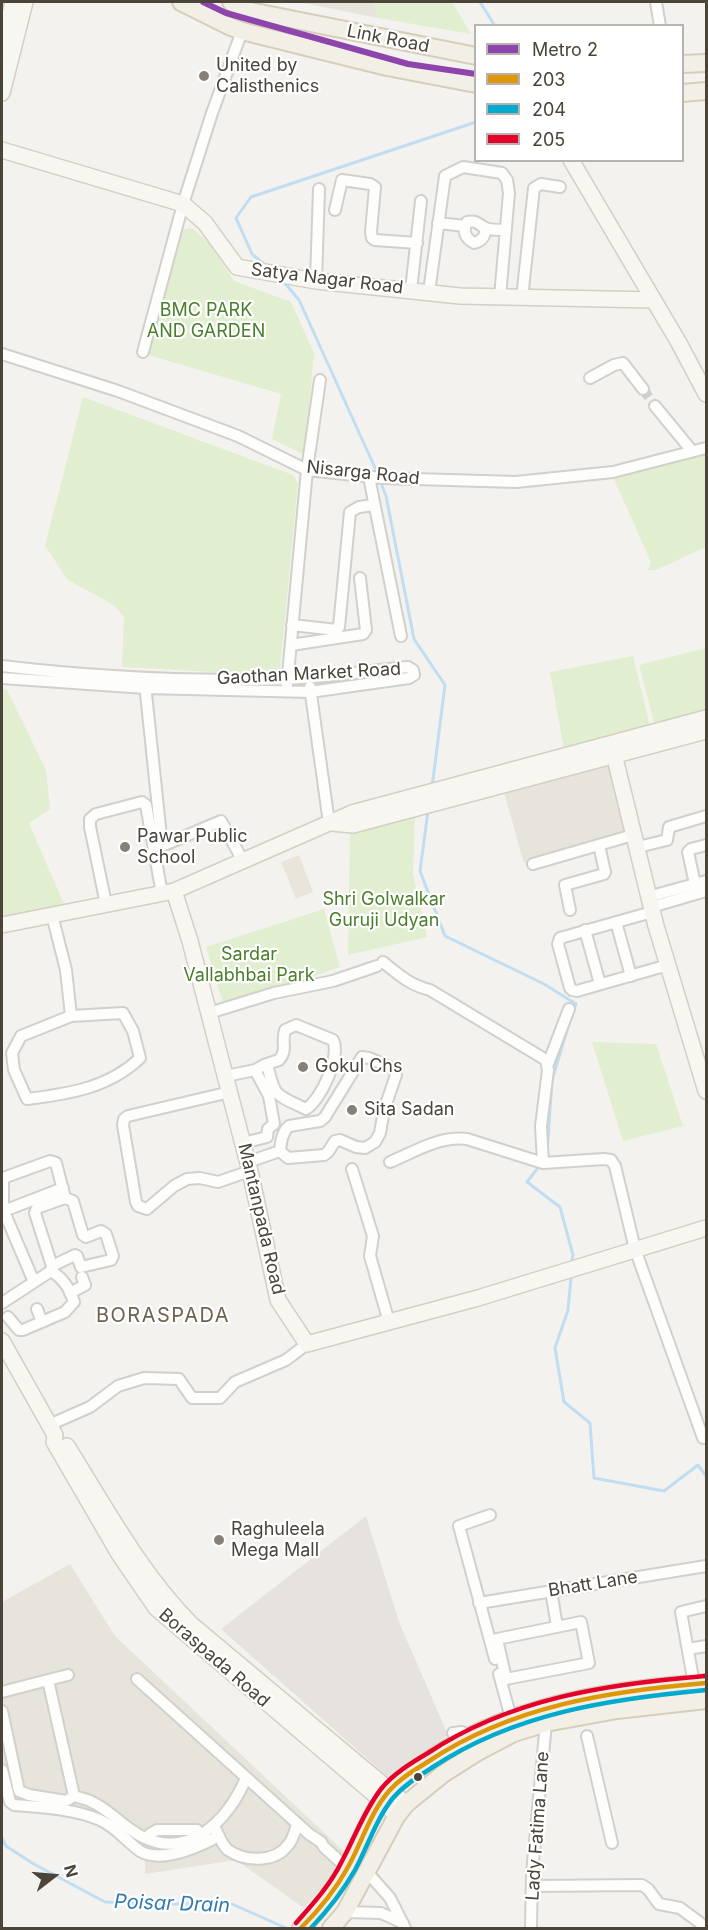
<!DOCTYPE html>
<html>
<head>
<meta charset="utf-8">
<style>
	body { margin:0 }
	#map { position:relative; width:708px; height:1930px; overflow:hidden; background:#f4f2ee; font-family:Inter,sans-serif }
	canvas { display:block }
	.frame { position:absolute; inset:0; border:3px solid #4b4439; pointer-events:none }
	.legend { position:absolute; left:474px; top:24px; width:210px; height:138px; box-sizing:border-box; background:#fff; border:2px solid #b7b4b0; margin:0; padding:8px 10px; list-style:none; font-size:18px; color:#4b4439 }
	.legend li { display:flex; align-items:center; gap:12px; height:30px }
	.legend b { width:30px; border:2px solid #b7b4b0 }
	.north { position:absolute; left:24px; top:1846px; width:60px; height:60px; -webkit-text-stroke:4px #fff; paint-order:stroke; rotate:74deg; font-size:16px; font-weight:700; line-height:24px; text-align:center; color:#4b4439 }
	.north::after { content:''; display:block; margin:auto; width:21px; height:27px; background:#4b4439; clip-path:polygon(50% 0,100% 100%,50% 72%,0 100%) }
</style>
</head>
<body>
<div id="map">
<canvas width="708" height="1930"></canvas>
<div class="frame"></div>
<ul class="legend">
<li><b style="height:8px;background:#8e44ad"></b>Metro 2</li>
<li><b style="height:8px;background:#dd9709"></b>203</li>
<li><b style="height:8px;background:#00a9ce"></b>204</li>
<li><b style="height:8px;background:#e4002b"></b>205</li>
</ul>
<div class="north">N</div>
</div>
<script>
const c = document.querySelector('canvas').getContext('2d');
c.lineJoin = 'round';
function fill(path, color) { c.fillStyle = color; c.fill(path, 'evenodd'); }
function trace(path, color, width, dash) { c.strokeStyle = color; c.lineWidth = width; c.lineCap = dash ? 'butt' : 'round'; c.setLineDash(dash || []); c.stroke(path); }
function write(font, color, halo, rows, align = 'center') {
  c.font = font + ' Inter,sans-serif'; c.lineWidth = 4.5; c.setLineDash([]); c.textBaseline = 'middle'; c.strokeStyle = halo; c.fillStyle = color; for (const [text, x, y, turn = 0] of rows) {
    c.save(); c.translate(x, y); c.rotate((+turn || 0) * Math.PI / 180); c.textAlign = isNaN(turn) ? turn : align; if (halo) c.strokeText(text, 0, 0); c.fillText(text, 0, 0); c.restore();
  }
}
fill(new Path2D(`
	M 298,2 L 374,2 L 378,18 Z
	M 605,765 L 613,768 L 630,833 L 524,863 L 504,792 Z
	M 70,1564 L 115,1636 L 350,1857 L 304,1908 L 236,1860 L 145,1874 L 145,1850 L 94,1820 L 8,1807 L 2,1785 L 2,1602 Z`), '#e7e4dc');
fill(new Path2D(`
	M 366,1516 L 399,1622 L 448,1735 L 389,1778 L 221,1629 Z`), '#e6e2de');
fill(new Path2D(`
	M 299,855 L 313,892 L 296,899 L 281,862 Z`), '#eae5da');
fill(new Path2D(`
	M 374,2 L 452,2 L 471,34 L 378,18 Z
	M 192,228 L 209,243 L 234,281 L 291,302 L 314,353 L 305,455 L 272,439 L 281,394 L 145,354 L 179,230 Z
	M 83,397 L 293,475 L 298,484 L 280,669 L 273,675 L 122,667 L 124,617 L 114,605 L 68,580 L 45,546 Z
	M 706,451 L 706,547 L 656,570 L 648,570 L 651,562 L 613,477 Z
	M 706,648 L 706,712 L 655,725 L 639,665 Z
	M 633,656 L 650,727 L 564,749 L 550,672 Z
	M 2,689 L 7,690 L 46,770 L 50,809 L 29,823 L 65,906 L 2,917 Z
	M 415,816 L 413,874 L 427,937 L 348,955 L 350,833 Z
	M 324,909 L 340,967 L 224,1006 L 206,947 Z
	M 592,1042 L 656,1044 L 683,1126 L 623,1141 Z`), '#e1eecf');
trace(new Path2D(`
	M 480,2 L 495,26
	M 265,265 L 252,254 L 236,218 L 251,197 L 476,122
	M 284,282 L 299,300 L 376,470
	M 382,486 L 386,496 L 414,639 L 445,685 L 432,787
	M 428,811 L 420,871 L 445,936 L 544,984 L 576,1004 L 573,1011
	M 547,1154 L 552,1080 L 571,1017
	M 537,1169 L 527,1182 L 560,1207 L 573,1255 L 572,1260
	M 571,1278 L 568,1310 L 555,1348 L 564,1402 L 590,1423 L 594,1478 L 664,1491 L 698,1465 L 706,1476
	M 2,1838 L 6,1846 L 32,1863 L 105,1902 L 148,1904 L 232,1904 L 286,1928`), '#c0ddf1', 3);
trace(new Path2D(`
	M 643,389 L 655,406`), '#d2cfca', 10, [10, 5]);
const street = new Path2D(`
	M 656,2 L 660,26
	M 335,210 L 342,180 L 370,184 L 375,187 L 371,232 L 372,238 L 375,240 L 417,243
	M 438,223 L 465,226
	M 486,228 C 485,237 482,241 474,243 C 465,238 462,231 467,222 C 477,220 478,224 485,228 C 490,230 500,230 506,230
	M 316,281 L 319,189
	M 411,290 L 421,201
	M 429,292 L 445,176 L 463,167 L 502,173 L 507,180 L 509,193 L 500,297
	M 522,298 L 534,188 L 541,184 L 560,187
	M 143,352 L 183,204 L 212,113 L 242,31
	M 2,354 L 118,391 L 238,436 L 307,470 L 382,478 L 516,482 L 613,472 L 706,448
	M 590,378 L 614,365 L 623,363 L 643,389
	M 655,406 L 692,451
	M 369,477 L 401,636
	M 292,625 L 337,630 L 339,627 L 350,512 L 359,507 L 374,505
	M 291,645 L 363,634 L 366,630 L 360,578
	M 2,666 C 95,677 190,682 285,679 C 326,677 367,671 408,667 L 413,670 L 414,675 L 409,678 L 310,692 L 145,688 L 2,678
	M 145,684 L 162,846 L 221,821 L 243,861
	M 287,685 L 307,470 L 320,380
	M 310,687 L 329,823
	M 642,846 L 667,840 L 669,827 L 706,816
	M 533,864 L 633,835
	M 695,884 L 688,852 L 691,849 L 706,845
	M 655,895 L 706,881
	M 106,904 L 90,827 L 90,819 L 96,814 L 142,802 L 146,805 L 162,894
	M 658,905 L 706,891
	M 570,910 L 565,885 L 604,874 L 605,872 L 599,845
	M 652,912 L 560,938 L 558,944 L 570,988 L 572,990 L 577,991 L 668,965
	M 52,915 L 66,970 L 71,1016 L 21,1036 L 12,1053 L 14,1070 L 27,1099 C 68,1094 109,1088 140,1058 L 133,1031 L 123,1013 L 71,1016
	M 616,922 L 631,976
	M 585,930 L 600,984
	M 383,962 C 399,975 410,985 430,990 L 546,1060 L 548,1070 L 541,1126 L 543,1163 L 604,1159 L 611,1160 L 615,1166 L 635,1249 L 703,1438 L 706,1436
	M 209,1013 L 274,993 L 333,981 L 377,966
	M 362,1057 L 369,1058 L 394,1069 L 396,1075 L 384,1110 L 380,1133 L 375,1142 L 365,1148 L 356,1147 L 340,1140 L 335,1141 L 328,1152 L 324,1155 L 288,1158 L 280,1151 C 281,1142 282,1132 289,1126 L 320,1121 L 325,1117 Z
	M 548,1064 L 569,1009
	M 226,1076 L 255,1070 L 264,1065 L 279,1060 C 288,1050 281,1042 285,1030 L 296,1025 L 333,1040 C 341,1056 321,1100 306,1109 C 275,1094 275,1098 267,1064
	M 230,1092 L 128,1116 L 124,1119 L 123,1125 L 136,1202 L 138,1206 L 147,1209 L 174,1186 L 187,1179 L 200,1178 L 218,1182 L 250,1171
	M 243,1143 L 267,1137 L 268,1129 L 274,1124 L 269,1096 L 255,1070
	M 248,1162 L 280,1151
	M 390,1162 C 414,1152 441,1135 467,1139 L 543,1163
	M 352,1169 L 373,1236 L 370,1256 L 389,1322
	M 63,1188 L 9,1209 L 3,1208 L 3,1178 L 50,1161 L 56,1163 L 65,1198
	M 2,1207 L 34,1282
	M 70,1293 L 85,1285 L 82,1277
	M 2,1303 L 51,1271 L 52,1266 L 75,1255 L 77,1256 L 81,1267 L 111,1260 L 113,1256 L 106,1234 L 101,1231 L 86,1237 L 83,1235 L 73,1201 L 65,1198 L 37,1208 L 35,1213 L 52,1266
	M 37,1309 L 42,1322
	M 8,1317 L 19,1330 L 23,1330 L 65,1312 L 74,1302 C 69,1288 64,1279 51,1271
	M 49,1425 L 90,1407 L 118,1386 L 144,1378 L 179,1379 L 192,1398 L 220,1398 L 235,1382 L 286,1360 L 307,1344
	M 490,1515 L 459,1526 L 495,1659
	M 551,1591 L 557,1626
	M 479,1603 L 706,1566
	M 581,1622 L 589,1663 L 506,1679 L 497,1639 Z
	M 688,1649 L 706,1646
	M 499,1674 L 511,1718
	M 137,1679 L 309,1834 L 321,1842 L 324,1847 L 347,1868
	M 48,1680 L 68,1675
	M 694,1684 L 681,1612 L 706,1606
	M 2,1692 L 48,1680 L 74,1796
	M 2,1711 L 19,1791 L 29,1795 L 66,1801 L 74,1796
	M 453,1733 L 462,1732 L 467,1739
	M 587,1736 L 612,1843
	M 2,1770 L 10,1802 L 14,1805 C 41,1807 74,1809 100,1820 C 116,1827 126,1841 140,1851 C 161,1864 200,1846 219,1836
	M 74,1796 C 80,1798 87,1799 92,1802 C 110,1810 123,1827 141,1836 C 188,1861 229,1820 246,1778
	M 216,1830 C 219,1837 223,1846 228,1850 C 245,1862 275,1863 288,1845 C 293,1840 295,1831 297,1824
	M 150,1840 L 150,1834 L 157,1830 L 197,1830
	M 367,1872 L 390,1898 L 405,1928
	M 532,1886 L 642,1885 L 648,1889 L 659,1904 L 680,1908 L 699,1922 L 705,1928
	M 345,1912 L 381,1913 L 403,1923
	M 531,1928 L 532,1873 L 546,1723`);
const secondary = new Path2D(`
	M 2,50 L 13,2
	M 2,93 L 25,2
	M 2,150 L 183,204 L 205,223 L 237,267 L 316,281 L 460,296 L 653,300
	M 571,160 L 679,343 L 706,394
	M 612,746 L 656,926 L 706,1091
	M 332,823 L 353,825 L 706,731
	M 174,891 L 352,813 L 706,718
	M 2,925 L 174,891 L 190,941 L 250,1171 L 278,1300 L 307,1344 L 478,1298 L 706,1228
	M 2,1341 L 55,1435 L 54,1442 L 119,1554 L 156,1608 L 382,1801 L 396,1815 L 396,1817
	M 67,1446 C 105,1507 141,1574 192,1625 L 406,1804`);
const primary = new Path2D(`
	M 181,2 L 231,27 L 242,31 L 387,67 L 476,84
	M 231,2 L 250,11 L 476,56
	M 682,64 L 706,63
	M 682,93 L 706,91
	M 301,1928 C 319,1910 335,1889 348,1867 C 361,1842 371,1812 389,1791 C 397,1782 408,1775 418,1768 C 500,1707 606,1690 706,1683
	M 331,1928 L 345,1912 L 396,1817 L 406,1804 L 443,1774 L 476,1753 L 514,1733 L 546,1723 L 617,1710 L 706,1700`);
trace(street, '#d2d0cb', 14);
trace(secondary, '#d3cfc5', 18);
trace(primary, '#d6cebb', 20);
trace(street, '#fdfdfc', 10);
trace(secondary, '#f7f6f1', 15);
trace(primary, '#f2efe6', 16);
trace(new Path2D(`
	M 301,1928 C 319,1910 336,1889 348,1867 C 362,1842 370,1813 389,1791 C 400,1778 415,1770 429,1761 C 512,1706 609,1691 706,1683`), '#dd9709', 4.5);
trace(new Path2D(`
	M 311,1928 C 327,1911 343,1891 355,1870 C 368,1846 376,1819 393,1798 C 404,1785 419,1776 433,1767 C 515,1713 610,1699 706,1690`), '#00a9ce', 4.5);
trace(new Path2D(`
	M 296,1923 C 313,1904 331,1884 342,1861 C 355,1837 364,1811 381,1789 C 393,1774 411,1763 428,1753 C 511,1698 608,1684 705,1676`), '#e4002b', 4.5);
trace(new Path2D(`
	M 203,2 L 226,13 L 408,64 L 476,74`), '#8e44ad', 6);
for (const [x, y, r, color] of [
	[204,76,6,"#868178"],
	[125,847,6,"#868178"],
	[303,1067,6,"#868178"],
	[352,1110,6,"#868178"],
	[219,1540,6,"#868178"],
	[418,1777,5,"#4b4439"]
]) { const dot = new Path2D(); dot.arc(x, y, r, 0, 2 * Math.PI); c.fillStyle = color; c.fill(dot); trace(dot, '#fff', 2); }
write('18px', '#4b4439', '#fff', [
	["Link Road",388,39,11],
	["Satya Nagar Road",327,279,7],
	["Nisarga Road",363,473,6],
	["Gaothan Market Road",309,674,-3],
	["Mantanpada Road",261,1219,77],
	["Bhatt Lane",593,1584,-9],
	["Boraspada Road",214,1658,41],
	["Lady Fatima Lane",538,1826,-86]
]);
write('18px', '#4b4439', '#fff', [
	["United by",216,66],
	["Calisthenics",216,87],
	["Pawar Public",137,837],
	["School",137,858],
	["Gokul Chs",315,1067],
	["Sita Sadan",364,1110],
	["Raghuleela",231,1530],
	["Mega Mall",231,1551]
], 'left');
write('18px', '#4a7f2a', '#fff', [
	["BMC PARK",206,311],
	["AND GARDEN",206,332],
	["Shri Golwalkar",384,900],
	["Guruji Udyan",384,921],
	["Sardar",249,955],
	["Vallabhbai Park",249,976]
]);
c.letterSpacing = '1.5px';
write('20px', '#6e6250', '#fff', [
	["BORASPADA",163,1316]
]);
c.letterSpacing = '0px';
write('italic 20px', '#2e7ab2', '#fff', [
	["Poisar Drain",172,1904,2]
]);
</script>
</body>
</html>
